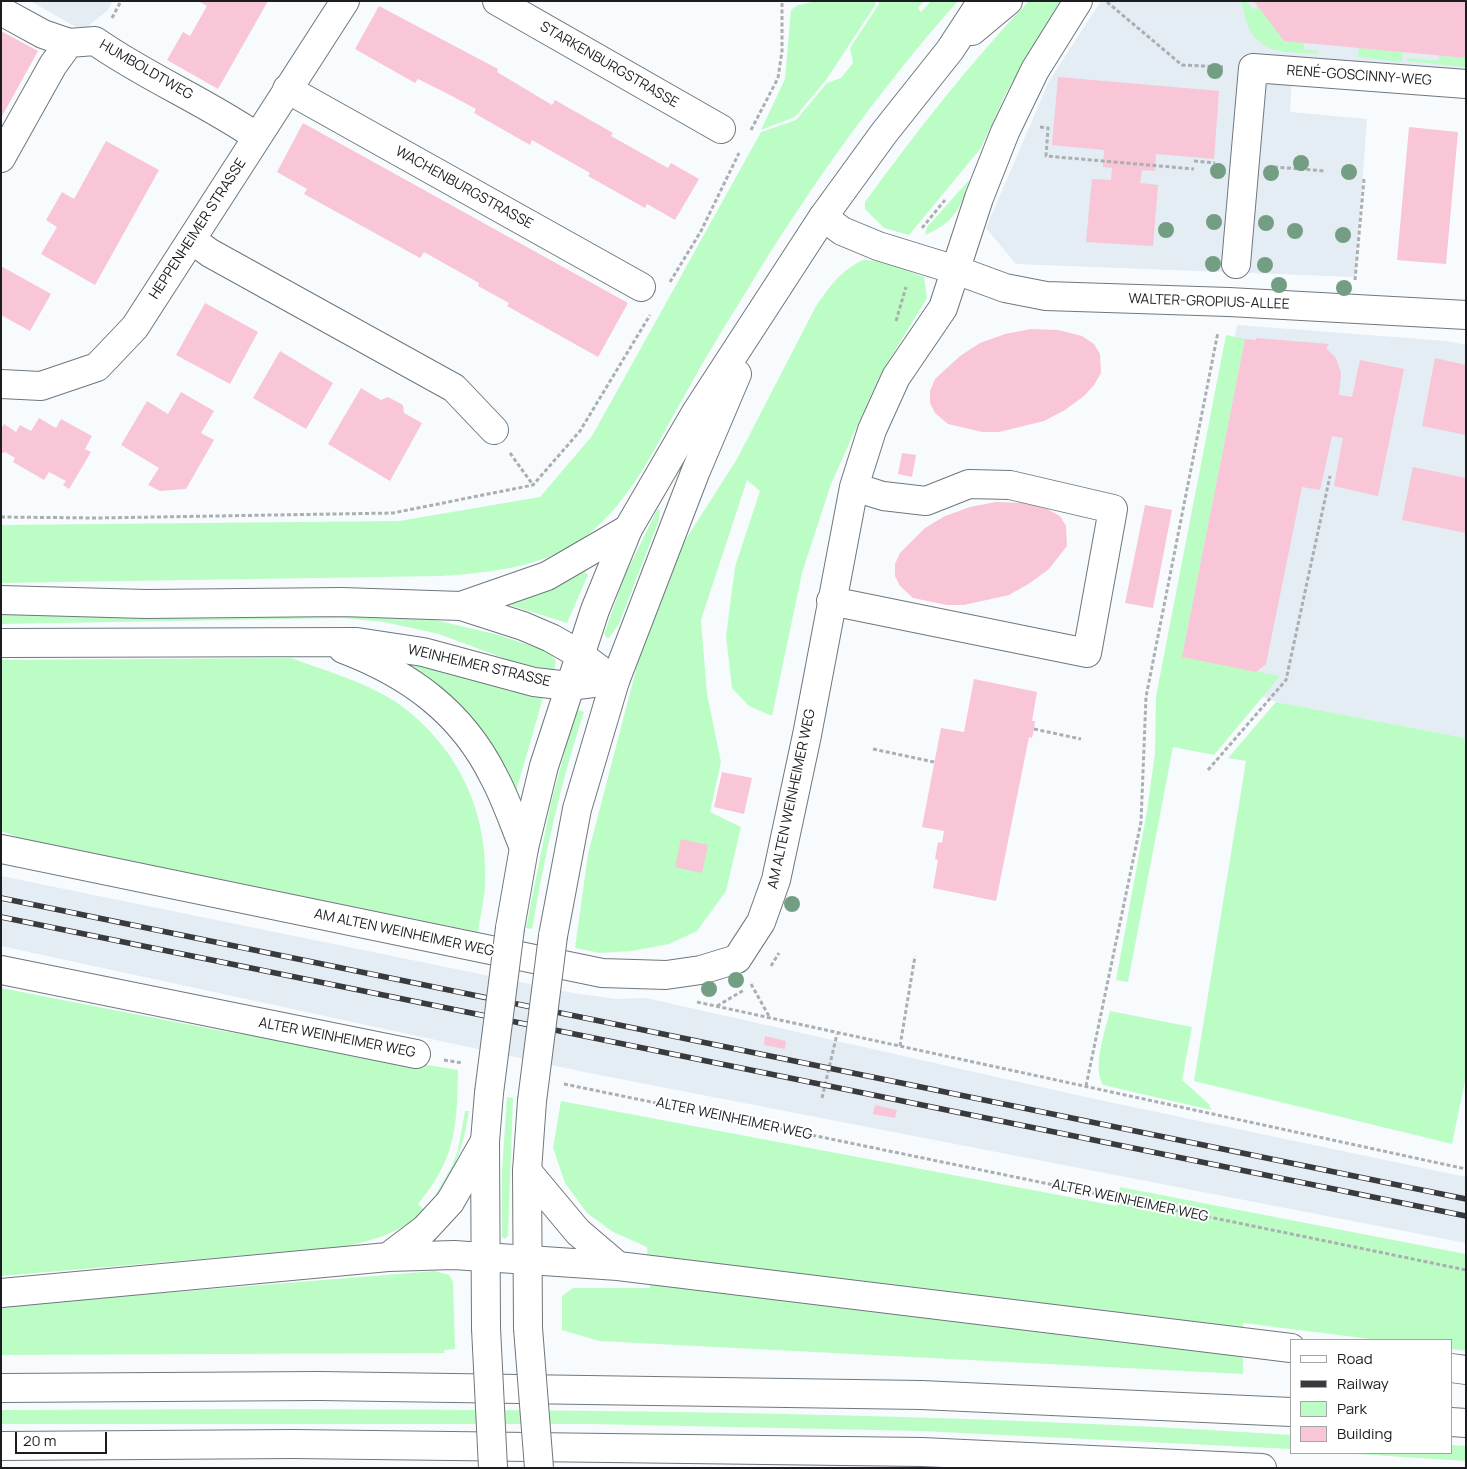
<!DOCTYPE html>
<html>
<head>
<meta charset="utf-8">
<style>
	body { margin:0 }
	#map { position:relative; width:1467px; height:1469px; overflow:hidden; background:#f8fbfe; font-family:Manrope,sans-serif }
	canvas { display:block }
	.frame { position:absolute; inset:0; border:2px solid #1b1d20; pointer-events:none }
	.legend { position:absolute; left:1290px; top:1339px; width:162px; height:115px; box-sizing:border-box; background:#fff; border:1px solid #a4a5a6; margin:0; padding:6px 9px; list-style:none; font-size:15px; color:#1b1d20 }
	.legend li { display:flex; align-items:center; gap:10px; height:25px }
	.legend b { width:25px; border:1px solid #a4a5a6 }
	.scale { position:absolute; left:15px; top:1432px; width:92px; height:22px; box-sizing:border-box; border:2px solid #1b1d20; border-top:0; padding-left:6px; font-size:15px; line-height:18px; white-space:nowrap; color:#1b1d20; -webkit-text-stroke:4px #fff; paint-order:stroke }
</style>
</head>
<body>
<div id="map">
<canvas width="1467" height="1469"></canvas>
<div class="frame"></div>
<ul class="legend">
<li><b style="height:6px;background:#fff"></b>Road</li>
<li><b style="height:6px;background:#383a3d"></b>Railway</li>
<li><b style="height:14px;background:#bcfdc6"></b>Park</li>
<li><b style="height:14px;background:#f8c6d6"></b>Building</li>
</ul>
<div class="scale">20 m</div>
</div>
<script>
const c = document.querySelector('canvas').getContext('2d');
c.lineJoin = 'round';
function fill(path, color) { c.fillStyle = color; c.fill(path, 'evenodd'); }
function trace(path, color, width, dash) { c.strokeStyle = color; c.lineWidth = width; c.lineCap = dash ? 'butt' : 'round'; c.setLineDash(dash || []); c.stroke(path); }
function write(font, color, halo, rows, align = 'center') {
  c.font = font + ' Manrope,sans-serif'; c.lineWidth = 4; c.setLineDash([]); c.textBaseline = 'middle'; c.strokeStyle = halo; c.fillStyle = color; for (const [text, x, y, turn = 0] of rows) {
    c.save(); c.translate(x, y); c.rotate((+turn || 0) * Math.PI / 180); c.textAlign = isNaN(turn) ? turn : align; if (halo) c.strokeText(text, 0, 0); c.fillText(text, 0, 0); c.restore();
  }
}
fill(new Path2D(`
	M 30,1 L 113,1 L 107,11 L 87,27 L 76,27 Z
	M 1101,1 L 1466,1 L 1466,78 L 1293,64 L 1290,112 L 1367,119 L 1355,277 L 1016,264 L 986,228 L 1049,81 Z
	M 1237,325 L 1446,341 L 1466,345 L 1466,738 L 1276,702 L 1174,661 Z
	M 1,876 L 573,993 L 616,999 L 646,998 L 1090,1098 L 1466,1177 L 1466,1243 L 584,1072 L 1,946 Z`), '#e4ecf4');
fill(new Path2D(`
	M 817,1 L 874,1 L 876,4 L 826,80 L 795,117 L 761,130 L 785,79 L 791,10 L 798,5 Z
	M 878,1 L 924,1 L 918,8 L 921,12 L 931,1 L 958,1 C 878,91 808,189 746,292 C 724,327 702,363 682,400 C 656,446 632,498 591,532 C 549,567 494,572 442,576 L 1,583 L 1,525 L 399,521 L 540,497 L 592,436 L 761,132 L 796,120 L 827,83 L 841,78 L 853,63 L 850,48 L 879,4 Z
	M 1029,1 L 1060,1 L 1006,93 L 981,148 L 909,235 L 884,228 L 865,209 L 865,202 C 916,132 969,64 1029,1 Z
	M 1240,1 L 1246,1 L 1253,10 L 1258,6 L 1304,43 L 1304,49 L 1318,51 L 1319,54 C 1289,51 1260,57 1247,24 C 1244,16 1245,9 1240,1 Z
	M 1359,48 L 1403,52 L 1402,62 L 1358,57 Z
	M 1439,56 L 1466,58 L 1466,67 L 1407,61 L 1407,58 L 1438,61 Z
	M 970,179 C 961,208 954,223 925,235 L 927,227 Z
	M 863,260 L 881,261 L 924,277 L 927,298 L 880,375 L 831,484 L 802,573 L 772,716 L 749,706 L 732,688 L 726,636 L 735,567 L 760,491 L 747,480 L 701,620 L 707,694 L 721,762 L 710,812 L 741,827 L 726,891 L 697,931 L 669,944 L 632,951 L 600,953 L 575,948 L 588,854 L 638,662 L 684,542 L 737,459 L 815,308 C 829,287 840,271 863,260 Z
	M 1226,335 L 1245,339 L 1182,657 L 1280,676 L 1214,755 L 1173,747 L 1128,982 L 1116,980 L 1147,811 L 1155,753 L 1156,696 Z
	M 660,509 L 659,520 L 619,624 L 608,639 L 604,634 L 625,575 L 657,510 Z
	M 582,569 L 588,575 L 567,623 L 503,603 Z
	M 290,610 L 427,618 L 499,635 L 549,652 L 556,661 L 554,671 L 511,661 L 439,634 L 384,622 L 342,618 L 1,624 L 1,615 Z
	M 291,658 C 327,671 372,684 403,707 C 459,750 488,812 485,883 C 485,899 480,916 478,932 L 20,838 L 1,831 L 1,660 Z
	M 413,658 L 543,698 L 515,795 C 488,739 465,699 410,666 Z
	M 1276,702 L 1466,738 L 1466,1076 L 1452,1144 L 1194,1081 L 1246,761 L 1228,758 Z
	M 576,709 L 584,712 C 560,784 545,855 532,929 L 526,928 L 551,803 Z
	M 1,988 L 217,1030 L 458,1070 C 457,1127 456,1158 418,1204 L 426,1211 C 397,1233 379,1239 343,1247 L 1,1276 Z
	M 1110,1011 L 1192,1027 L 1182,1080 L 1209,1104 L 1211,1110 L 1103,1085 C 1092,1068 1105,1031 1110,1011 Z
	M 507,1097 L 513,1098 L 508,1236 L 505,1239 L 502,1237 L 502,1172 Z
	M 561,1101 L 1117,1206 L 1120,1187 L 1466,1254 L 1466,1351 L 1451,1349 L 1451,1340 L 1378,1340 L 1243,1323 L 1243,1374 L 599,1341 L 562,1330 L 562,1296 L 573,1288 L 650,1288 L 647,1247 L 613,1232 L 587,1213 L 565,1183 L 553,1148 Z
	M 465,1111 L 469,1111 C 463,1151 454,1169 434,1203 L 431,1203 L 452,1166 L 458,1150 Z
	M 435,1271 L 449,1275 L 453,1282 L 455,1349 L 444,1350 L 445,1353 L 1,1355 L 1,1306 Z
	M 255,1409 C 601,1410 946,1412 1291,1435 L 1291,1449 L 921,1431 L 591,1424 L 1,1424 L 1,1410 Z
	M 1451,1445 L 1466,1446 L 1466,1461 L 1341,1453 L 1451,1453 Z`), '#bcfdc6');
fill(new Path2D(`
	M 198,1 L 268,1 L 218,89 L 167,60 L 183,32 L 190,36 L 207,6 Z
	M 1254,1 L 1466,1 L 1466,58 L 1284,41 Z
	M 379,6 L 498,69 L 497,72 L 552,105 L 555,100 L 613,133 L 611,136 L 668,168 L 671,163 L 699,179 L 675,220 L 647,204 L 645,208 L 588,176 L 590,173 L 532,140 L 530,145 L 474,113 L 476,109 L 448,94 L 418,79 L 415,83 L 355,49 Z
	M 1,31 L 38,51 L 1,118 Z
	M 1058,77 L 1219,91 L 1214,159 L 1156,154 L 1155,171 L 1142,170 L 1140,183 L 1158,185 L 1153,246 L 1086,242 L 1092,179 L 1111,180 L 1112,168 L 1103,167 L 1104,150 L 1052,145 Z
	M 303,123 L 628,303 L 598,357 L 507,306 L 509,303 L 478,286 L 479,283 L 424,252 L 420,258 L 304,194 L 307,189 L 277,172 Z
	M 1409,127 L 1458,132 L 1446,264 L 1397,260 Z
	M 106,141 L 159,170 L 95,285 L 41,254 L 57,227 L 46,220 L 62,192 L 74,199 Z
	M 1,266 L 51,294 L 30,331 L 1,315 Z
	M 205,303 L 258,332 L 230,384 L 176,355 Z
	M 1031,329 L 1058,330 L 1082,336 L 1094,344 L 1100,354 L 1101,373 L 1094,385 L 1084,396 L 1065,410 L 1044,421 L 999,432 L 982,432 L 948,424 L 935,413 L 930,403 L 930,391 L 935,379 L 960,356 L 980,343 L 1005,334 Z
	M 1256,338 L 1329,344 L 1326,348 L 1336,358 L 1341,373 L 1339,395 L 1352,397 L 1360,360 L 1404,369 L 1378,496 L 1334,486 L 1343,438 L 1332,436 L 1320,490 L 1302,487 L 1266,664 L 1256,672 L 1182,657 L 1245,339 L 1256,340 Z
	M 280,351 L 333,383 L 306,429 L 253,398 Z
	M 1435,358 L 1466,365 L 1466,435 L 1422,426 Z
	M 361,388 L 381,400 L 388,397 L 403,405 L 404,413 L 422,423 L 390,481 L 328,444 Z
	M 181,392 L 214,411 L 201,433 L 214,440 L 186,489 L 160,491 L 148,485 L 159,468 L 121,445 L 147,401 L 168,414 Z
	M 39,418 L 56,428 L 61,419 L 92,436 L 85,449 L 91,452 L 69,489 L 63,485 L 66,481 L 49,472 L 44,480 L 13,462 L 15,458 L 5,452 L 1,454 L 1,429 L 4,424 L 16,432 L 20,425 L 31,431 Z
	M 902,453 L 916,455 L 912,477 L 898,474 Z
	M 1413,467 L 1466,478 L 1466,533 L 1402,520 Z
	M 996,502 L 1023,503 L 1047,509 L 1060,516 L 1066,526 L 1067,546 L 1049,569 L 1030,583 L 1009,595 L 964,605 L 947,605 L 913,598 L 900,586 L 895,576 L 895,564 L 900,553 L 925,528 L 945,516 L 970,507 Z
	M 1145,505 L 1172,510 L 1153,608 L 1125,603 Z
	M 974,679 L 1037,692 L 1032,721 L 1035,721 L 1034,729 L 1032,738 L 1029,737 L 996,901 L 933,888 L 938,860 L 935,859 L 938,842 L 942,843 L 944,831 L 922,827 L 941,728 L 964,732 Z
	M 722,772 L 752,778 L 744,814 L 714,807 Z
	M 681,839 L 708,845 L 702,873 L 675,867 Z
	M 765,1036 L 786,1041 L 785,1049 L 764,1045 Z
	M 875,1105 L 897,1110 L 895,1118 L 873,1114 Z`), '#f8c6d6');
const minor = new Path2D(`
	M 497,1 L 721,129
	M 1,11 L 43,34 L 69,43 L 95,41 C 146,77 205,101 257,137
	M 287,89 L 641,287
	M 1,158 L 53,65 L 69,43
	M 823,217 L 842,231 L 878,246 L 956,270 L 1005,288 L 1046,296 L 1229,302 L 1466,315
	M 192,240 L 210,253 L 454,388 L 494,430
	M 1236,264 L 1253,68 L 1466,84
	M 1,384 L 41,386 L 97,367 L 135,327 L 345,1
	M 1,600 L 146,604 L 342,602 L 461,606 L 523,626 L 551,638 L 579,654 L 615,681
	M 831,601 L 1087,653 L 1113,509 L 1010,485 L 969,484 L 926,501 L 883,496 L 854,487
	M 461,606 L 547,576 L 628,529
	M 1,643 L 357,642 L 423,652 L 534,682 L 569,686 L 593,683
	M 343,649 C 409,674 462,712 494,777 C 506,799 514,824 524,848
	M 1,849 L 602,973 L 666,975 L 701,970 L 737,959 L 761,922 L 776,880 L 807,735 L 854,487 L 872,430 L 896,377 L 943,308 L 979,198 L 1005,132 L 1035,70 L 1078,1
	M 1,970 L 416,1054`);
const major = new Path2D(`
	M 972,31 L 1008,1
	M 510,928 L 524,848 L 544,766 L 595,610 L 628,529 L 695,414 L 823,217 L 884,133 L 950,50 L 982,1
	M 553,936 L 577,809 L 615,681 L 695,473 L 737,374
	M 486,1328 L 485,1141 L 489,1093
	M 528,1328 L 527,1171 L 532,1101`);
const highway = new Path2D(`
	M 527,1171 L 578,1232 L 618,1266
	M 388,1257 L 425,1229 L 450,1202 L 485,1141
	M 1,1293 L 388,1257 L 454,1255 L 618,1266 L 1291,1348
	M 1451,1368 L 1466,1370
	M 1,1388 L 319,1386 L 921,1395 L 1291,1412
	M 1451,1422 L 1466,1423
	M 1,1446 L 294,1444 L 922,1452 L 1262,1468`);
trace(minor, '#6f777d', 30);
trace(major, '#6f777d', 30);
trace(highway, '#6f777d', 30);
trace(new Path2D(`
	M 1107,2 L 1182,65 L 1223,67
	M 112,18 L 121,1
	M 1040,127 L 1048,128 L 1046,156 L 1194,169
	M 751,130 L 778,78 L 782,51 L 782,1
	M 1194,161 L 1215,163
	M 1274,167 L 1325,171
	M 922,228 L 945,200
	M 1355,280 L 1364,179
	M 670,282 L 701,231 L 739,153
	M 896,321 L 906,287
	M 510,453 L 533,485
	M 1,517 L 97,518 L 393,513 L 533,485 L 580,431 L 650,315
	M 1034,729 L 1081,739
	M 873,749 L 934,762
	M 1208,770 L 1286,680 L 1330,476
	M 771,966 L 779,953
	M 751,984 L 770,1018
	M 697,1002 L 1466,1169
	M 717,1006 L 744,990
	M 900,1046 L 915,956
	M 444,1060 L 462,1063
	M 564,1084 L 1466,1270
	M 1086,1086 L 1141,822 L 1146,697 L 1218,332
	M 822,1098 L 837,1034`), '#acafb2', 3, [4, 2.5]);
trace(minor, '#fff', 28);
trace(major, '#fff', 28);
trace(highway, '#fff', 28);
const rail = new Path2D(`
	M 1,898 L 1466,1199
	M 1,917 L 1466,1216`);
trace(rail, '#383a3d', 5.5);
trace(rail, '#fff', 4, [11]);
const majorBridge = new Path2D(`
	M 489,1093 L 510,928
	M 532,1101 L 553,936
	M 486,1328 L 493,1468
	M 528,1328 L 539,1468`);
trace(majorBridge, '#6f777d', 30, []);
trace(majorBridge, '#fff', 28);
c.fillStyle = '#739e84';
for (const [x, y] of [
	[1215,71],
	[1301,163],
	[1218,171],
	[1349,172],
	[1271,173],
	[1214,222],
	[1266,223],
	[1166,230],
	[1295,231],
	[1343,235],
	[1213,264],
	[1265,265],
	[1279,285],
	[1344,288],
	[792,904],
	[736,980],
	[709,989]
]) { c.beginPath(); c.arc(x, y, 8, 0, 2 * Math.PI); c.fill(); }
write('14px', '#1b1d20', '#fff', [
	["STARKENBURGSTRASSE",609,65,30],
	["HUMBOLDTWEG",146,70,30],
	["RENÉ-GOSCINNY-WEG",1359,76,4],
	["WACHENBURGSTRASSE",464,188,29],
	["HEPPENHEIMER STRASSE",198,229,-57],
	["WALTER-GROPIUS-ALLEE",1209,302,2],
	["WEINHEIMER STRASSE",479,666,13],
	["AM ALTEN WEINHEIMER WEG",792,799,-78],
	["AM ALTEN WEINHEIMER WEG",404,933,12],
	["ALTER WEINHEIMER WEG",337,1038,11],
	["ALTER WEINHEIMER WEG",734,1119,12],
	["ALTER WEINHEIMER WEG",1130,1201,12]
]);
</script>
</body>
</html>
